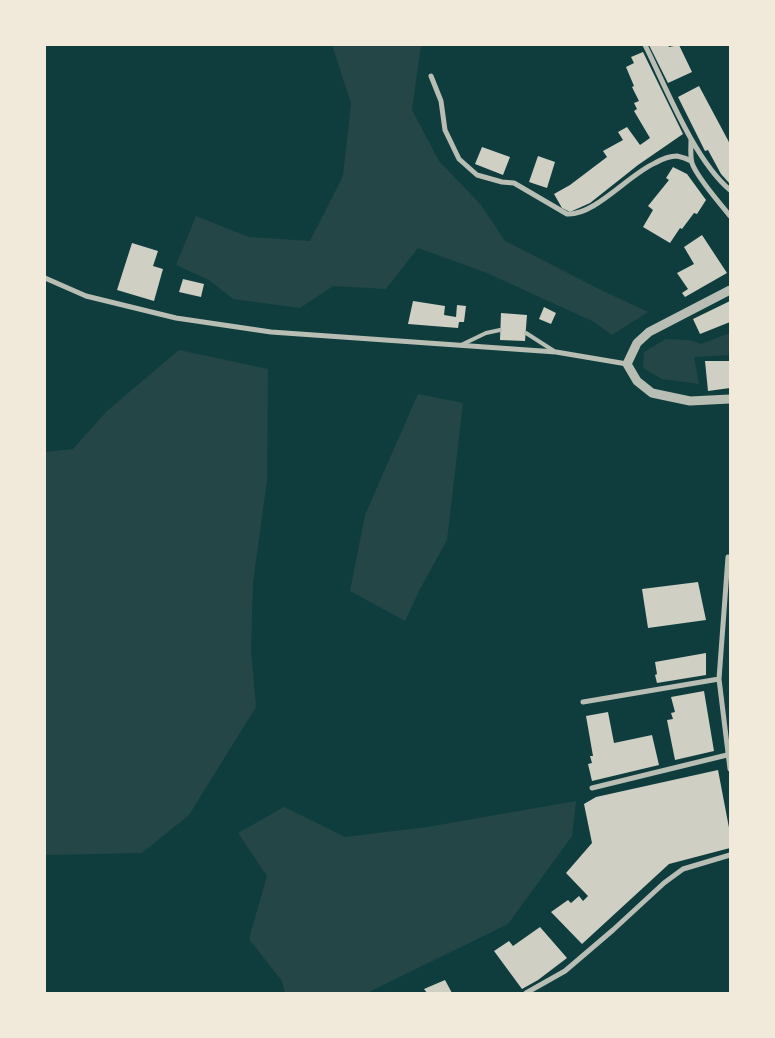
<!DOCTYPE html>
<html>
<head>
<meta charset="utf-8">
<style>
	body { margin:0 }
	#map { position:relative; width:775px; height:1038px; overflow:hidden; background:#0f3d3e; font-family:"Times New Roman",serif }
	canvas { display:block }
	.frame { position:absolute; inset:0; border:46px solid #f1e9da; pointer-events:none }
</style>
</head>
<body>
<div id="map">
<canvas width="775" height="1038"></canvas>
<div class="frame"></div>
</div>
<script>
const c = document.querySelector('canvas').getContext('2d');
c.lineJoin = 'round';
function fill(path, color) { c.fillStyle = color; c.fill(path, 'evenodd'); }
function trace(path, color, width, dash) { c.strokeStyle = color; c.lineWidth = width; c.lineCap = dash ? 'butt' : 'round'; c.setLineDash(dash || []); c.stroke(path); }
fill(new Path2D(`
	M 332,45 L 421,45 L 412,110 L 439,161 L 481,205 L 505,241 L 603,291 L 648,312 L 612,335 L 594,322 L 487,273 L 418,248 L 386,289 L 333,286 L 300,308 L 233,299 L 209,280 L 176,265 L 196,216 L 249,237 L 310,241 L 343,176 L 351,103 Z
	M 730,333 L 730,355 L 694,357 L 699,384 L 662,379 L 643,368 L 644,352 L 666,339 L 689,340 L 701,344 Z
	M 179,350 L 268,369 L 267,480 L 253,583 L 251,650 L 256,707 L 189,815 L 142,853 L 45,855 L 45,452 L 73,449 L 107,411 Z
	M 418,394 L 463,403 L 447,540 L 420,589 L 405,621 L 350,591 L 365,515 Z
	M 576,801 L 572,836 L 508,924 L 367,993 L 285,993 L 282,981 L 249,939 L 267,876 L 238,833 L 284,807 L 345,837 L 427,827 Z`), '#244646');
fill(new Path2D(`
	M 649,45 L 668,45 L 669,47 L 679,45 L 692,72 L 668,83 Z
	M 643,52 L 683,134 L 638,165 L 590,203 L 570,212 L 562,208 L 554,194 L 570,185 L 607,157 L 603,151 L 623,140 L 618,132 L 627,127 L 640,145 L 650,138 L 634,111 L 637,109 L 634,103 L 639,101 L 632,87 L 634,86 L 626,67 L 634,63 L 631,57 Z
	M 699,86 L 730,144 L 730,184 L 721,174 L 708,150 L 705,151 L 678,97 Z
	M 482,147 L 510,157 L 503,175 L 475,164 Z
	M 538,156 L 555,162 L 547,188 L 529,182 Z
	M 673,167 L 687,174 L 706,200 L 697,214 L 694,213 L 682,229 L 680,228 L 670,243 L 643,227 L 653,210 L 648,206 L 669,180 L 666,178 Z
	M 702,235 L 727,273 L 685,297 L 682,293 L 688,289 L 677,273 L 694,264 L 684,247 Z
	M 132,243 L 158,251 L 153,266 L 163,269 L 154,301 L 117,290 Z
	M 183,279 L 204,284 L 201,297 L 179,292 Z
	M 413,301 L 445,306 L 444,315 L 456,317 L 457,305 L 466,306 L 464,322 L 459,322 L 458,328 L 408,324 Z
	M 730,301 L 730,322 L 700,334 L 693,319 Z
	M 544,307 L 556,313 L 551,324 L 539,319 Z
	M 501,313 L 527,315 L 525,341 L 500,340 Z
	M 705,361 L 730,361 L 730,388 L 708,391 Z
	M 698,582 L 706,620 L 648,628 L 642,589 Z
	M 706,653 L 706,675 L 657,683 L 655,675 L 657,674 L 655,662 Z
	M 704,691 L 714,751 L 675,760 L 667,720 L 673,719 L 671,713 L 675,712 L 671,697 Z
	M 608,712 L 614,743 L 652,735 L 659,765 L 592,781 L 588,764 L 592,763 L 590,756 L 593,756 L 586,716 Z
	M 718,770 L 730,833 L 730,848 L 669,864 L 582,944 L 551,912 L 568,900 L 571,903 L 579,896 L 583,901 L 588,896 L 566,873 L 592,843 L 584,804 L 596,797 Z
	M 540,927 L 567,958 L 538,980 L 522,989 L 494,951 L 509,941 L 513,946 Z
	M 445,980 L 452,993 L 427,993 L 424,989 Z`), '#cfcfc3');
trace(new Path2D(`
	M 526,333 L 554,351
	M 461,345 L 486,333 L 500,330`), '#b8beb3', 4);
trace(new Path2D(`
	M 645,45 C 666,87 694,160 730,190
	M 431,76 L 441,101 L 445,130 L 459,159 L 477,175 L 502,182 L 514,183 L 567,214 C 594,216 628,175 655,163 C 662,159 669,156 677,156 C 682,157 687,159 691,161
	M 691,139 C 691,146 690,156 692,163 C 697,178 720,203 730,216
	M 45,278 L 86,296 L 176,318 L 271,332 L 556,352 L 627,364
	M 728,557 L 719,679 L 730,769
	M 583,702 L 719,679
	M 592,788 L 727,755 L 730,752
	M 526,993 L 565,971 L 613,930 L 664,883 L 683,869 L 730,855`), '#b8beb3', 5);
trace(new Path2D(`
	M 730,290 L 649,332 L 637,343 L 627,364 L 637,381 L 652,393 L 690,401 L 730,399`), '#b8beb3', 9);
</script>
</body>
</html>
